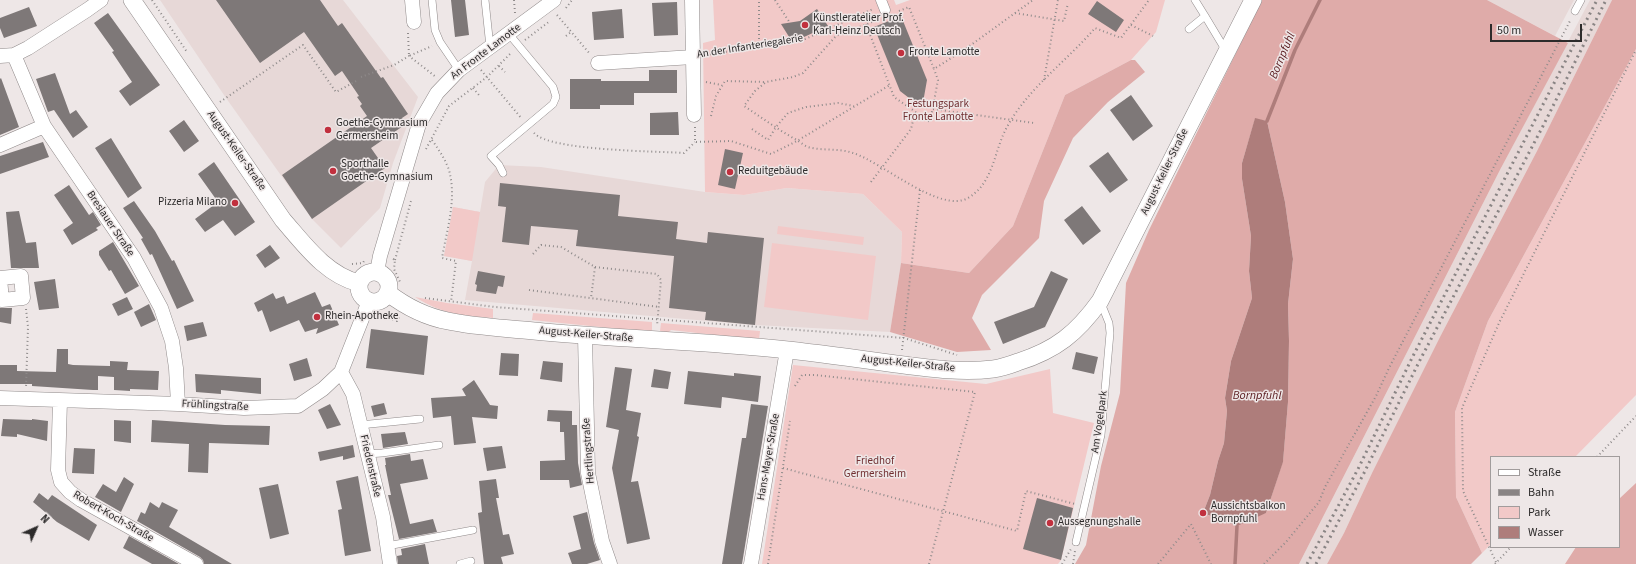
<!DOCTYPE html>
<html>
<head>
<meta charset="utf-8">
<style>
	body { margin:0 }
	#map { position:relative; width:1636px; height:564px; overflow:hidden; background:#eee7e7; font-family:"Source Sans 3",sans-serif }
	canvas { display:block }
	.legend { position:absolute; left:1490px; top:456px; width:130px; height:92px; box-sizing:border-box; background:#eee7e7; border:1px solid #a19c9c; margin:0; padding:5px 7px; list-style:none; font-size:12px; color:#2d2b2b }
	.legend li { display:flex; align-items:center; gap:8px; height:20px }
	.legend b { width:20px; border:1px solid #a19c9c }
	.north { position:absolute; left:16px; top:508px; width:40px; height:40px; -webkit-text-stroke:3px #eee7e7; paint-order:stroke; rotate:45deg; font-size:11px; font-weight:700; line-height:16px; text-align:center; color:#2d2b2b }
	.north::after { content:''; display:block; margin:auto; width:14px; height:18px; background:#2d2b2b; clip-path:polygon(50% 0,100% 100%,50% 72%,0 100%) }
	.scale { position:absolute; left:1490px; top:24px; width:92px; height:18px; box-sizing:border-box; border:2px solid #2d2b2b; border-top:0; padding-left:5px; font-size:12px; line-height:14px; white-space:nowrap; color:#2d2b2b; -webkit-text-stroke:3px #eee7e7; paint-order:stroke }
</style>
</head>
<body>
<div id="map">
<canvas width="1636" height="564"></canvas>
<ul class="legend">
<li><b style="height:5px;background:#fff"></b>Straße</li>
<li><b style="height:5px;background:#898484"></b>Bahn</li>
<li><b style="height:11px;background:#f2c9c8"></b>Park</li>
<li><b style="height:11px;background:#ae7d7b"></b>Wasser</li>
</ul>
<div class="north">N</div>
<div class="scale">50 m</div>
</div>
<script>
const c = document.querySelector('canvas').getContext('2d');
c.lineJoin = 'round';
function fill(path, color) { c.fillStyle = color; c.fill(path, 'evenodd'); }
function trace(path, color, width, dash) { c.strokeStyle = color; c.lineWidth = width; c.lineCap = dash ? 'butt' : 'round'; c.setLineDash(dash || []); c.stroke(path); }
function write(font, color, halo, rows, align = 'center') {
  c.font = font + ' "Source Sans 3",sans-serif'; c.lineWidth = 3; c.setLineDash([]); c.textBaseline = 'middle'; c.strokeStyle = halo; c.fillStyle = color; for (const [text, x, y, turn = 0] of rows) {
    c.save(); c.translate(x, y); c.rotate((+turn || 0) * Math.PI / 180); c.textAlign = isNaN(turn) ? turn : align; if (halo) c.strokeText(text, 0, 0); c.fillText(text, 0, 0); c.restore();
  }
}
fill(new Path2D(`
	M 160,0 L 343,0 L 418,97 L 393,163 L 380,208 L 341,248 L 312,219 L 226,98 Z
	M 1487,0 L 1574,0 L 1555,36 Z
	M 1590,0 L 1612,0 L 1537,151 L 1441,335 L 1372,473 L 1344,533 L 1327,564 L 1299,564 L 1501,168 Z
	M 499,165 L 541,167 L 705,192 L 744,195 L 787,188 L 863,194 L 902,232 L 901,263 L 890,332 L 755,325 L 465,300 L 472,261 L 444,256 L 453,207 L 480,212 L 485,182 Z`), '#e7d8d7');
fill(new Path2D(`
	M 713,0 L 894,0 L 896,5 L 910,0 L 1165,0 L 1156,32 L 1131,60 L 1065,95 L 1013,226 L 969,273 L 901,263 L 902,232 L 863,194 L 787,188 L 744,195 L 705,192 L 703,43 L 715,40 Z
	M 1636,49 L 1636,395 L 1575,457 L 1491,457 L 1491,544 L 1482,553 L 1456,497 L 1455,412 L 1488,321 Z
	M 453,207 L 480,212 L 472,261 L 444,256 Z
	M 778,226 L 864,237 L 863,245 L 777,234 Z
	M 772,243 L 876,256 L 868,320 L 764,307 Z
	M 415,297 L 447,303 L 493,309 L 493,318 C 462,316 442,314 415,297 Z
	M 533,313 L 652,322 L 652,330 L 649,332 L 532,320 Z
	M 661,323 L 760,331 L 759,340 L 671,330 C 667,334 664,335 660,331 Z
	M 793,365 L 986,384 L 1050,369 L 1053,413 L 1094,423 L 1061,560 L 1058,564 L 762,564 Z`), '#f2c9c8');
fill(new Path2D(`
	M 1262,0 L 1487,0 L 1568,43 L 1501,168 L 1299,564 L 1075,564 L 1086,545 L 1101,466 L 1120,393 L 1126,283 L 1149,230 ZM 1255,119 L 1267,121 L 1285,202 L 1293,259 L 1288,304 L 1289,341 L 1288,402 L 1283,461 L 1266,513 L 1218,519 L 1203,513 L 1210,495 L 1218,461 L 1224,443 L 1227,411 L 1225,398 L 1231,361 L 1252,298 L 1249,271 L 1251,236 L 1242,179 L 1242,163 Z
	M 1612,0 L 1636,0 L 1636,49 L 1488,321 L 1455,412 L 1456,497 L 1482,553 L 1471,564 L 1327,564 L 1344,533 L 1372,473 L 1441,335 L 1537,151 Z
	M 1131,60 L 1135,60 L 1145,72 L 1108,102 L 1073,138 L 1044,201 L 1039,238 L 982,295 L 972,318 L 991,350 L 957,352 L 890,332 L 901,263 L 969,273 L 1013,226 L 1065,95 Z
	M 1636,483 L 1636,564 L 1565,564 L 1576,547 L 1619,547 L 1619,499 Z`), '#dfaba9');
fill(new Path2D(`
	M 1255,118 L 1267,121 L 1285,202 L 1293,259 L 1288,304 L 1289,341 L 1288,402 L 1283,462 L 1266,513 L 1237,526 L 1203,513 L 1210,495 L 1218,461 L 1224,443 L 1227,411 L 1225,398 L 1231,361 L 1252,298 L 1249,271 L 1251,236 L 1242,179 L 1242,163 Z`), '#ae7d7b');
trace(new Path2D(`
	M 1267,121 L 1295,50 L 1320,0
	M 1235,564 L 1237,526`), '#ae7d7b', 3.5);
fill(new Path2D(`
	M 216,0 L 320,0 L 338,26 L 342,23 L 381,78 L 383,77 L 408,114 L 402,118 L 406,124 L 371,148 L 385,168 L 312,219 L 282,175 L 367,116 L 360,106 L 362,104 L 357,97 L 359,96 L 342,71 L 335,76 L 304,32 L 260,63 Z
	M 451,0 L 465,0 L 469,35 L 455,37 Z
	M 1097,1 L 1124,20 L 1116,32 L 1088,14 Z
	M 677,2 L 678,35 L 654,36 L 652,3 Z
	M 29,7 L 37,26 L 4,38 L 0,28 L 0,18 Z
	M 622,9 L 624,38 L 594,40 L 592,12 Z
	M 817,9 L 828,26 L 804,37 L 802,34 L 791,40 L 781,24 L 800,21 Z
	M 108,13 L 160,85 L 130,106 L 119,91 L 132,82 L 112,52 L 114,51 L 94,23 Z
	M 901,16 L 927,80 L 922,108 L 900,91 L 874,27 Z
	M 649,70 L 677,70 L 677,93 L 634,93 L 634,105 L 600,105 L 600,109 L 570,109 L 570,79 L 601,79 L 601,81 L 649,81 Z
	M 55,73 L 70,114 L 76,110 L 88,127 L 73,138 L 54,110 L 48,112 L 36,79 Z
	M 1,78 L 19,127 L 0,135 L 0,79 Z
	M 1131,95 L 1153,126 L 1133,141 L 1110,110 Z
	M 678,112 L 679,135 L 650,135 L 650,113 Z
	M 184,120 L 199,141 L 184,152 L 169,131 Z
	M 111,138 L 142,188 L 128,198 L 95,148 Z
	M 43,142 L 49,157 L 0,174 L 0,156 Z
	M 725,149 L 743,153 L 735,189 L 718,185 Z
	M 1108,152 L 1128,180 L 1110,193 L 1089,166 Z
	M 214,162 L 255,222 L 235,236 L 223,220 L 205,232 L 195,219 L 218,202 L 198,174 Z
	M 500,183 L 620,195 L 618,216 L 678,222 L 676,239 L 707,243 L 708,232 L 764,238 L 755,325 L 705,320 L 706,312 L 669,308 L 674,256 L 576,246 L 578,230 L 531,226 L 529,245 L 502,242 L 506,207 L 498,206 Z
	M 69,185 L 89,215 L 93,212 L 101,225 L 96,228 L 98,230 L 72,245 L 63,230 L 73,223 L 54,195 Z
	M 134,201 L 155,231 L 172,261 L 174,260 L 194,301 L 177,309 L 152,254 L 150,255 L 141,239 L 143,238 L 123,208 Z
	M 1082,206 L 1101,231 L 1083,245 L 1064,220 Z
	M 19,211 L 26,243 L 36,242 L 39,268 L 11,268 L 6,212 Z
	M 113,242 L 139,286 L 125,294 L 111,270 L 109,271 L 99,255 L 99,251 Z
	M 270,245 L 280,258 L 265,268 L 256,255 Z
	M 478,271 L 505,276 L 503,287 L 498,286 L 496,294 L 476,291 L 477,285 L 475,284 Z
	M 1051,271 L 1068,279 L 1045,327 L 1003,344 L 994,322 L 1034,307 Z
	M 55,279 L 59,308 L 39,310 L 34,282 Z
	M 315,292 L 322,307 L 330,304 L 339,325 L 316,334 L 318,328 L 305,332 L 299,320 L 270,332 L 262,310 L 258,312 L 254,303 L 273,293 L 276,299 L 284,296 L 287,304 Z
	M 127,297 L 133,309 L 118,316 L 112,304 Z
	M 149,304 L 156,320 L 141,327 L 134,312 Z
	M 0,308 L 12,308 L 11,324 L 0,322 Z
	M 203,322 L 207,336 L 187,341 L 184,326 Z
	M 371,329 L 428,336 L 424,375 L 366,368 Z
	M 57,349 L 68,349 L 68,364 L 73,365 L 110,366 L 110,361 L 128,362 L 127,370 L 159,371 L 158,390 L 130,389 L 130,391 L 114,390 L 114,377 L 98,376 L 98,390 L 93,390 L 32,386 L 32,384 L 0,384 L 0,365 L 17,365 L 17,371 L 56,372 Z
	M 1076,352 L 1098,357 L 1094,374 L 1072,369 Z
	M 501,353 L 519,354 L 518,376 L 499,375 Z
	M 307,358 L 312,376 L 294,381 L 289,364 Z
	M 543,361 L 563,363 L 562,382 L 540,379 Z
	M 615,367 L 632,369 L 626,410 L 641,413 L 637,436 L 639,437 L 631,482 L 638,481 L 650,539 L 627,544 L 612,468 L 619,430 L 606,427 Z
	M 654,369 L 671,372 L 668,389 L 651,387 Z
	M 688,371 L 734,376 L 734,373 L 761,376 L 758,402 L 722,397 L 721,408 L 684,404 Z
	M 195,374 L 261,378 L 261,394 L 221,390 L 221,394 L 196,392 Z
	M 474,380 L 490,405 L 498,406 L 497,419 L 472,417 L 476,443 L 454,445 L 451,416 L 433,418 L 431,398 L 466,396 L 462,389 Z
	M 384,403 L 387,414 L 374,417 L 371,406 Z
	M 330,404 L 341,425 L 327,429 L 318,410 Z
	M 751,404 L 768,406 L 742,564 L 722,564 L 742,438 L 746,438 Z
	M 548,410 L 572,411 L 572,425 L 577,425 L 578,463 L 582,485 L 570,488 L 569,480 L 540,480 L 540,461 L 565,460 L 564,432 L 560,432 L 560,422 L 547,421 Z
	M 3,419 L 32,420 L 32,419 L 48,421 L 47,441 L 17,434 L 17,437 L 1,436 Z
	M 114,420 L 131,421 L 131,443 L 114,441 Z
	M 152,420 L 225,425 L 270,426 L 269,445 L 209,443 L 208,473 L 188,472 L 189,444 L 151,442 Z
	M 405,432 L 408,444 L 383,448 L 381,434 Z
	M 353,445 L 355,457 L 343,460 L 343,456 L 320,461 L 318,452 Z
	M 502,446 L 506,468 L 487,471 L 483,448 Z
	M 74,448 L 95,449 L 94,474 L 72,473 Z
	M 410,454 L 411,461 L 423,459 L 428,479 L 400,484 L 410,524 L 433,519 L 437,532 L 399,539 L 388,495 L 391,495 L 385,465 L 386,465 L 385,458 Z
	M 358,476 L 371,551 L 345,556 L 338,510 L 342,509 L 336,481 Z
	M 124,477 L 134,484 L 121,512 L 95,497 L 103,484 L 116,492 Z
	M 496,479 L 499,498 L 496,498 L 503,535 L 509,534 L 514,554 L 501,557 L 503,564 L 484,564 L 478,513 L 482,512 L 479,481 Z
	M 278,484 L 289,534 L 270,539 L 259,488 Z
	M 39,493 L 48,500 L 52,495 L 97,525 L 89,541 L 57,522 L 33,502 Z
	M 1037,498 L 1073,508 L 1061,560 L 1023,549 Z
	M 150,502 L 159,508 L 162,502 L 178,510 L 169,527 L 232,564 L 204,564 L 203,560 L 200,557 L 137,521 L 141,512 L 145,514 Z
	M 587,512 L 594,543 L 600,560 L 587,564 L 572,564 L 568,553 L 581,549 L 573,516 Z
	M 129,536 L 179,564 L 152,564 L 123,548 Z
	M 425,544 L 429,564 L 398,564 L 397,556 L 402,555 L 401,549 Z`), '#7e7878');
const service = new Path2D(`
	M 432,0 L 435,30 L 440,42 L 459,70
	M 485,0 L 490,47
	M 1195,0 L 1205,16
	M 1575,11 L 1581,0
	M 1189,29 L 1205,16 L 1226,51
	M 503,173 L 499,165 L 491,156 L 553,104 L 556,97 L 553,87 L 509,34
	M 360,425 L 420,419
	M 367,454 L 382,453 L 439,445
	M 1076,542 L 1101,435 L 1110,333 L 1109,323 L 1101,303
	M 387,546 L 473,530
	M 460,564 L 471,561`);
const pedestrian = new Path2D(`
	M 881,0 L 885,10`);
const minor = new Path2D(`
	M 412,0 L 414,22
	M 692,0 L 694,115
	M 14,55 L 44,126 L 134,258 L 161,308 L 172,341 L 176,368 L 178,404
	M 0,56 L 14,55 L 28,48 L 87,10 L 101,0
	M 598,63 L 693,57
	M 0,145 L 44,126
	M 377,272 L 380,256 L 419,124 L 437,93 L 459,70 L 554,0
	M 0,278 L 21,276 L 23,298 L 2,300 L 0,279
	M 585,336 L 588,473 L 602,541 L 610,564
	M 341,372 L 353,394 L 383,517 L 390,564
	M 0,398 L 178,404 L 244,408 L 298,406 L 323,389 L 341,372 L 369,301
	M 60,401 L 58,470 L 61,482 L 70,492 L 81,500 L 196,564
	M 751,564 L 787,350`);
const tertiary = new Path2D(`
	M 132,0 L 283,220 C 304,244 326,275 359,283
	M359 287a15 15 0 1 1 30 0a15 15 0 1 1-30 0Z
	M 388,293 C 405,306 427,317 448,321 C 476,327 506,328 534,331 C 618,339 704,341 788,350 C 824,354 860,359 896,364 C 927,368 961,373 993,369 C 1001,368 1010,365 1018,362 C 1056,350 1077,333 1100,301 L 1253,0`);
trace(service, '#908a8a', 8);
trace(pedestrian, '#908a8a', 11);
trace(minor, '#908a8a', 15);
trace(tertiary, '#908a8a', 18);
trace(new Path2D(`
	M 152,0 L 187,52
	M 514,0 L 515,13
	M 775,0 L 790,23
	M 566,8 L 572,0
	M 899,11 L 909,7 L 934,69 L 964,50 L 1033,0
	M 1015,13 L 1064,21 L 1068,3
	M 557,15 L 590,54
	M 872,22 L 836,36 L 803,73 L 793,77 L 766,82 L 755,91 L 744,106 C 761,117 777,129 795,139 C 799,141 803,145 808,147 C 822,151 839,148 853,153 C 882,162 940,214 968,198 C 994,183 994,150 1007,127 C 1028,88 1067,61 1095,28 L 1121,38 L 1149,0
	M 866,24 L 894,97 L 930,122 L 938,80 L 934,69
	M 1131,25 L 1153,36
	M 408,33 L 409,56 L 432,46
	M 566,36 L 571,32
	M 525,40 L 550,21
	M 759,47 L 759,0
	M 706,55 L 805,39 L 873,9
	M 499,66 L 505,72
	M 481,70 L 522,119
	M 361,77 L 394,65 L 409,56 L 436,77
	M 1044,80 L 1058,0
	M 706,82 L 722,85
	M 473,88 L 479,95
	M 220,102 L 303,45 L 336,92 L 358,80
	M 933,109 L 1034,123
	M 711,116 L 716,96 L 725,81 L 765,82
	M 695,127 L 695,142 L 731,141 L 771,154 L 797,141 L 890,85
	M 752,129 L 768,140 L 776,127 L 788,113 L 806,107 L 838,103 L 854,106
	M 534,133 C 550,151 655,151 684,153 L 695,142
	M 432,140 C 439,150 445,159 449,170 C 457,199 447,229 442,258 L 456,261 L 451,302
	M 426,149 L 449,106 L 487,77 L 512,52
	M 871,182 L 911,129 L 913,121 L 919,114
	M 533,254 L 541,245 L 561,247 L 595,267 L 591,298
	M 393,259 L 395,260 L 394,269 L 400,282
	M 395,260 L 411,201
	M 352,264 L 363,263 L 365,259
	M 595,267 L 657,274 L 661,280 L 657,326
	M 529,290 L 659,307
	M 425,298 L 495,307 L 904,338 L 957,355
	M 26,309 L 28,327 L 26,387
	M 377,315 L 397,321 L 399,317
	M 902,350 L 920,190
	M 795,386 L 802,375 L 815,375 L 975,392 L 929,564
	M 1597,457 L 1636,416
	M 783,468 L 1017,531 L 1026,491 L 1075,504
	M 1496,562 L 1463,491 L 1462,408 L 1499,323 L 1636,50
	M 768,564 L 790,421
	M 1062,564 L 1071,549
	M 1073,564 L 1075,551
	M 1158,564 L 1191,524 L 1211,564
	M 1264,564 L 1286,542 L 1319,502 L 1325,487 L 1376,396 L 1389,368 L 1571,19
	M 1495,564 L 1511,547`), '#8f8b8b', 2, [1, 3]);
trace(service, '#fff', 7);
trace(pedestrian, '#fff', 10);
trace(minor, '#fff', 14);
trace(tertiary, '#fff', 17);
trace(new Path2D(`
	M 1307,564 L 1358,469 L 1412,358 L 1597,0
	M 1316,564 L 1364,473 L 1419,362 L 1543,126 L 1606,0`), '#898484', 3, [2, 4]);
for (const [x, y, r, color] of [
	[805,25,4,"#c1303e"],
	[901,53,4,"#c1303e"],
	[328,130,4,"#c1303e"],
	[333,171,4,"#c1303e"],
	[730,172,4,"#c1303e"],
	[235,203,4,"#c1303e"],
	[317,317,4,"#c1303e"],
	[1203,513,4,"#c1303e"],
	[1050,523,4,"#c1303e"]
]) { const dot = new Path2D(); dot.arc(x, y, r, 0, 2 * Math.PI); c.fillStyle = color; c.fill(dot); trace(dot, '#eee7e7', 1.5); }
write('11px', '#2d2b2b', '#eee7e7', [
	["Künstleratelier Prof.",813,19],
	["Karl-Heinz Deutsch",813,32],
	["Fronte Lamotte",909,53],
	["Goethe-Gymnasium",336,124],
	["Germersheim",336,137],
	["Sporthalle",341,165],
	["Goethe-Gymnasium",341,178],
	["Reduitgebäude",738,172],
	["Pizzeria Milano",227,203,"right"],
	["Rhein-Apotheke",325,317],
	["Aussichtsbalkon",1211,507],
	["Bornpfuhl",1211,520],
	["Aussegnungshalle",1058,523]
], 'left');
write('11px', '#2d2b2b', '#eee7e7', [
	["An der Infanteriegalerie",750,47,-9],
	["An Fronte Lamotte",486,52,-37],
	["August-Keiler-Straße",236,151,55],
	["August-Keiler-Straße",1165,172,-64],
	["Breslauer Straße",110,224,56],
	["August-Keiler-Straße",586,335,5],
	["August-Keiler-Straße",908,364,6],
	["Frühlingstraße",215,406,3],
	["Am Vogelpark",1100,422,-82],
	["Hertlingstraße",589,451,-94],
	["Hans-Mayer-Straße",769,457,-80],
	["Friedenstraße",370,466,77],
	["Robert-Koch-Straße",113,517,30]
]);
write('11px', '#713032', '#eee7e7', [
	["Festungspark",938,105],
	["Fronte Lamotte",938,118],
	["Friedhof",875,462],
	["Germersheim",875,475]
]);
write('italic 12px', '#591a1e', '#eee7e7', [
	["Bornpfuhl",1283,56,-67],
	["Bornpfuhl",1257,396]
]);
</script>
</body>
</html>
